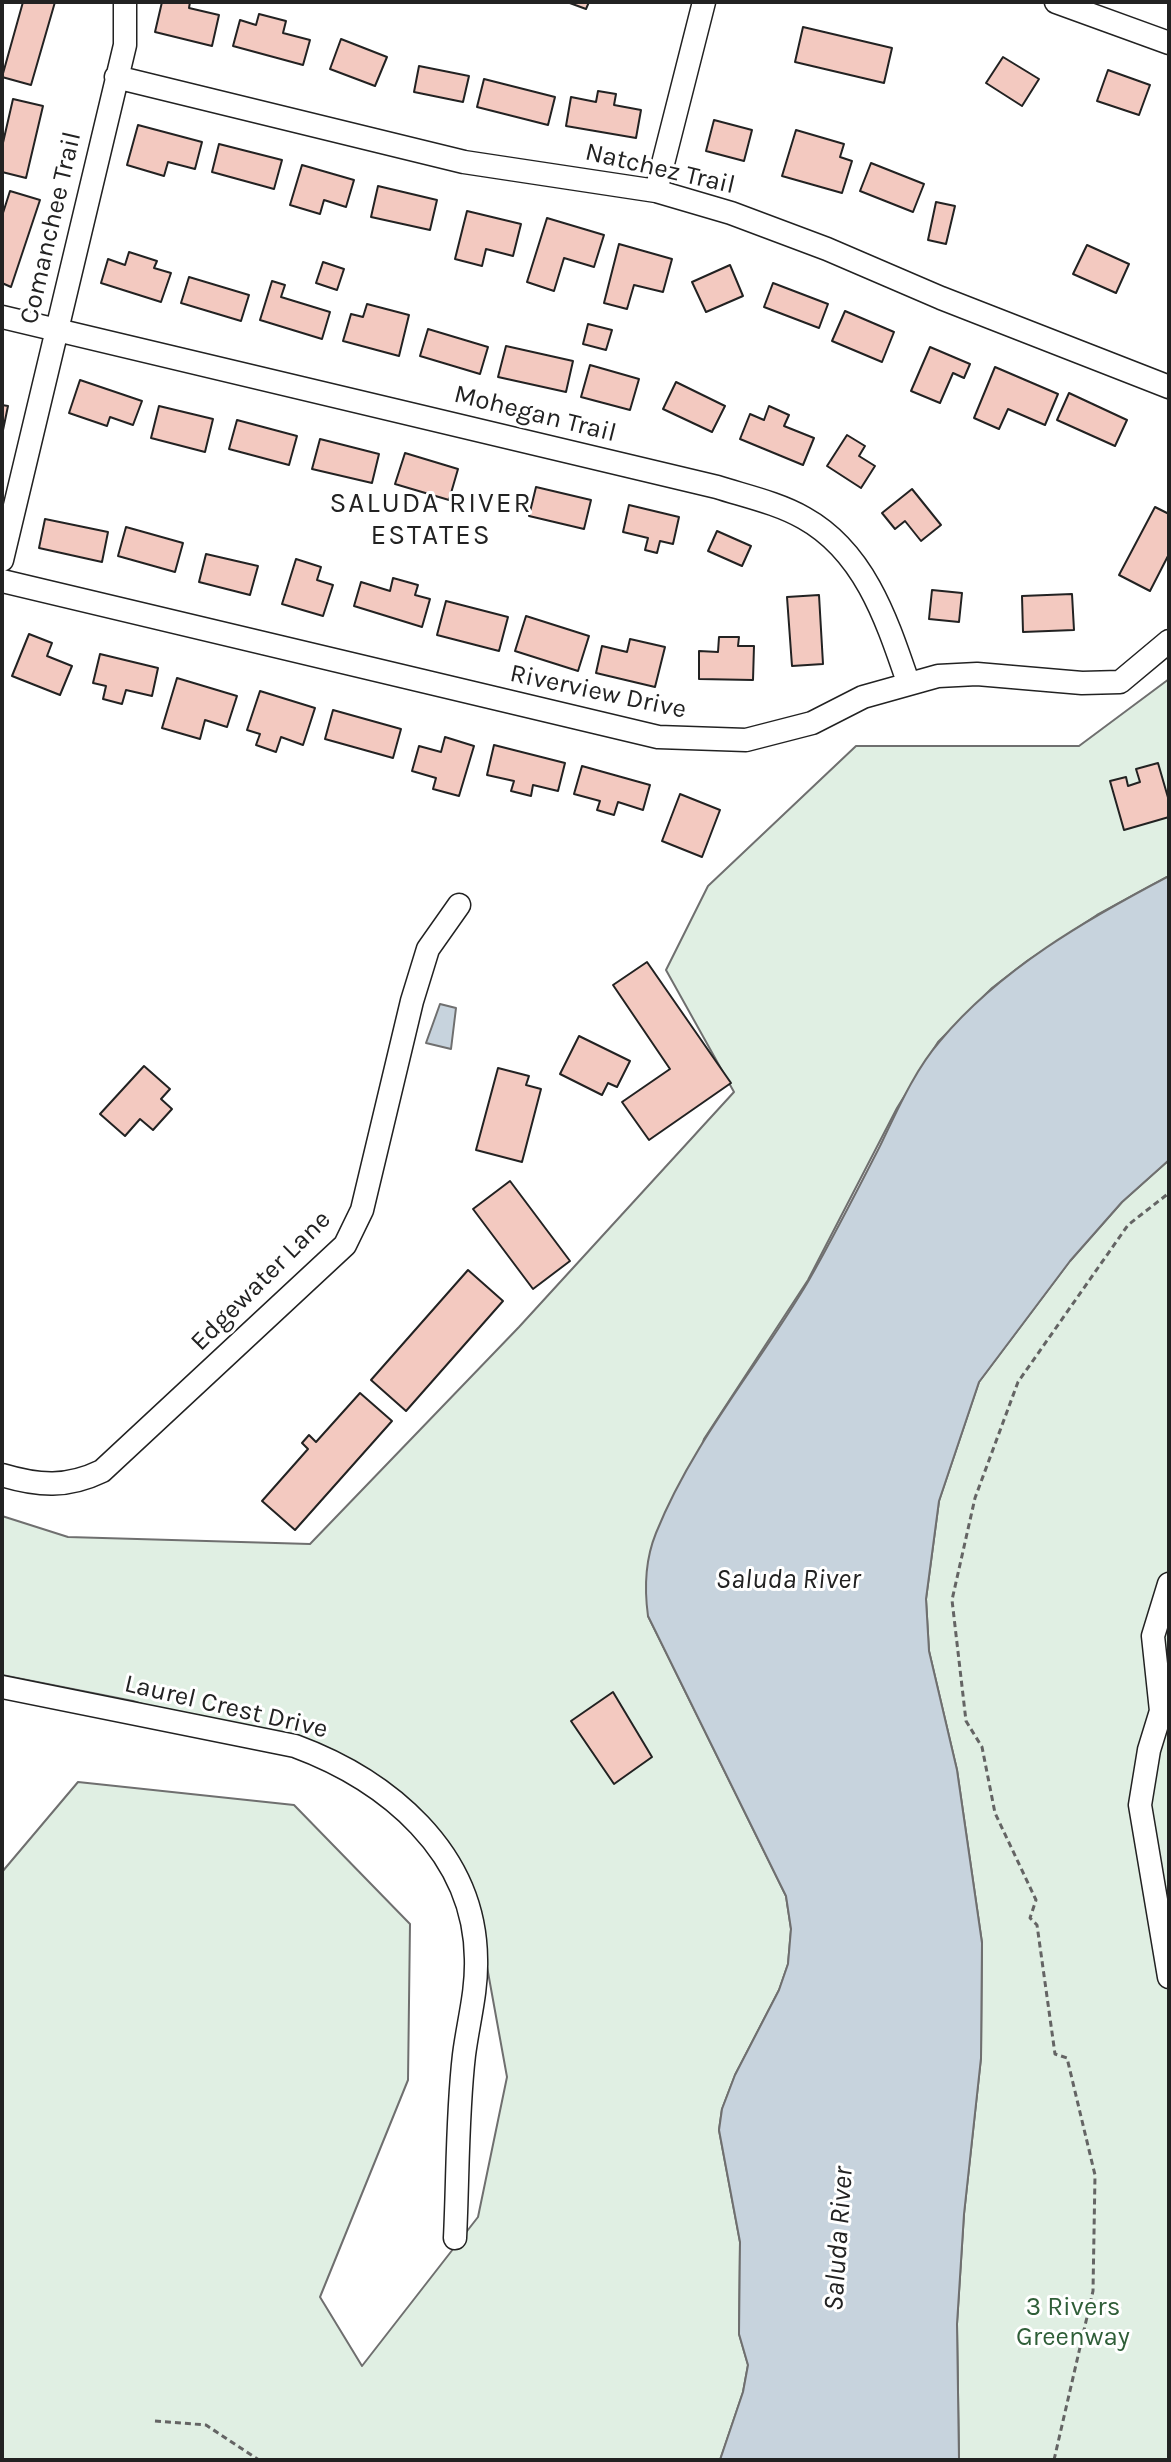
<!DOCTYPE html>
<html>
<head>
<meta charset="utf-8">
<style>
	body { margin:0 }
	#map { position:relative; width:1171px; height:2462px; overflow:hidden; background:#fff; font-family:Karla,sans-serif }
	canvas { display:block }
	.frame { position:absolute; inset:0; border:4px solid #222; pointer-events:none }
</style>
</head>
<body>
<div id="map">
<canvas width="1171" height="2462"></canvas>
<div class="frame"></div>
</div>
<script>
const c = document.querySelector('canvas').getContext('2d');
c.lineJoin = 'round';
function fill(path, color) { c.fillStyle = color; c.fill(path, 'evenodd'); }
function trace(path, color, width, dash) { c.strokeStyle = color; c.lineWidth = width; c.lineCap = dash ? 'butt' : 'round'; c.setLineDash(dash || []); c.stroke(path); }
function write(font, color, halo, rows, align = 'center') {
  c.font = font + ' Karla,sans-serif'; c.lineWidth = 6; c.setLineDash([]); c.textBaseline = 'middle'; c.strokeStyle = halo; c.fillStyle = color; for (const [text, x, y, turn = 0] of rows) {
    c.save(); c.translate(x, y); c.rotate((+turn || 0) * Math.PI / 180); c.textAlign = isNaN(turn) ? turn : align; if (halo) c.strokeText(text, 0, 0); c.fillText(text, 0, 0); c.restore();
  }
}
const green = new Path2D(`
	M 1169,679 L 1169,876 L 1097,915 L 1027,961 L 992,988 L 938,1042 L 897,1108 L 808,1280 L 704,1439 L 648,1616 L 786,1896 L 791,1929 L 788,1964 L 779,1990 L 735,2075 L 722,2109 L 719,2130 L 740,2242 L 739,2334 L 748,2365 L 743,2392 L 720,2460 L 2,2460 L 2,1872 L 78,1782 L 294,1805 L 410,1924 L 408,2080 L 320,2297 L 362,2366 L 478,2217 L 507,2077 L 474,1895 L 359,1774 L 133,1701 L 2,1675 L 2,1516 L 68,1537 L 310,1544 L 519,1327 L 734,1092 L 666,970 L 708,886 L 856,746 L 1079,746 Z
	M 1169,1160 L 1169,2460 L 959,2460 L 957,2324 L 964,2214 L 981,2058 L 982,1943 L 957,1770 L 929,1651 L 926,1599 L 939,1501 L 979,1382 L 1070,1261 L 1122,1202 Z`);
fill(green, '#e0efe3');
trace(green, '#6f6f6f', 2);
const water = new Path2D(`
	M 1169,876 L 1169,1160 L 1122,1202 L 1070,1261 L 979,1382 L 939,1501 L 926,1599 L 929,1651 L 957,1770 L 982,1943 L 981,2058 L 964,2214 L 957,2324 L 959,2460 L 720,2460 L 743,2392 L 748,2365 L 739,2334 L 740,2242 L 719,2130 L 722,2109 L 735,2075 L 779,1990 L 788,1964 L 791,1929 L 786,1896 L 648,1616 C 644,1587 645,1560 656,1533 C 693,1441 759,1365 809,1280 C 834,1236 857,1191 880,1146 C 897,1111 914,1071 940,1041 C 1000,969 1087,919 1169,876 Z
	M 440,1004 L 456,1008 L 451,1049 L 426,1043 Z`);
fill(water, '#c7d3dd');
trace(water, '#6f6f6f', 2);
const building = new Path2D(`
	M 23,2 L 55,2 L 31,85 L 2,77 Z
	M 162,2 L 190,2 L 189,8 L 219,15 L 212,46 L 155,32 Z
	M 567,2 L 589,2 L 586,9 Z
	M 259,14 L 286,21 L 283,33 L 310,40 L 303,65 L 233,46 L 240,20 L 256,25 Z
	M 803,27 L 892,48 L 884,83 L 795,62 Z
	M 341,39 L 387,57 L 375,86 L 330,69 Z
	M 1003,57 L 1039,79 L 1022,106 L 986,83 Z
	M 419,66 L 469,76 L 463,102 L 414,92 Z
	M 1108,70 L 1150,85 L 1139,115 L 1097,101 Z
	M 484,79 L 555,97 L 548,125 L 477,107 Z
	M 598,91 L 616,94 L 614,105 L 641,110 L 636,138 L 566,126 L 571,97 L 596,102 Z
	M 13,99 L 43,106 L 26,178 L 2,172 L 2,147 Z
	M 714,120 L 752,130 L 744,161 L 706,151 Z
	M 138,125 L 202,142 L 195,169 L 168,162 L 164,176 L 127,165 Z
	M 796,130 L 844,144 L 840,157 L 852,161 L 842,193 L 782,176 Z
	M 219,144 L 282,160 L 274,189 L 212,172 Z
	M 871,163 L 924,184 L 913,212 L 860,191 Z
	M 302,165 L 354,180 L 346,207 L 324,200 L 320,214 L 290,205 Z
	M 378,186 L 437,200 L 430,230 L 371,217 Z
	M 10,191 L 40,200 L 11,287 L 2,283 L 2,216 Z
	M 936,202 L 955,206 L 946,244 L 928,240 Z
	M 467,211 L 521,224 L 513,256 L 486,249 L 482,266 L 455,259 Z
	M 547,218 L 604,235 L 594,267 L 564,258 L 554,291 L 527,282 Z
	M 619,244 L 672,259 L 663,292 L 634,285 L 627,309 L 604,303 Z
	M 1087,245 L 1129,264 L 1116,293 L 1073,274 Z
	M 129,252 L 157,261 L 154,268 L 171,273 L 161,302 L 101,283 L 108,259 L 125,265 Z
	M 323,262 L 344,269 L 337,290 L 316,283 Z
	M 730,265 L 743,296 L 706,312 L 692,282 Z
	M 189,277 L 249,295 L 241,321 L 181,303 Z
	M 272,281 L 285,285 L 281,297 L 330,312 L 322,339 L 260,320 Z
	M 773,283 L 828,304 L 819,328 L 764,307 Z
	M 367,304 L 409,315 L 399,356 L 343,341 L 351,314 L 363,317 Z
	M 845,311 L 894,332 L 882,362 L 832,341 Z
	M 588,324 L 612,330 L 606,350 L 583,344 Z
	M 428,329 L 488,347 L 480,374 L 420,356 Z
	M 506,346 L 573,361 L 566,392 L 498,377 Z
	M 930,347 L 970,364 L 964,378 L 953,373 L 940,403 L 911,391 Z
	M 590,365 L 639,379 L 630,410 L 581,397 Z
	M 995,367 L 1058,394 L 1045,425 L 1008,409 L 999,429 L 974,418 Z
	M 80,380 L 142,401 L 133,425 L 110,417 L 107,426 L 69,413 Z
	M 676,382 L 725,406 L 712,432 L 663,409 Z
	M 1069,393 L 1127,420 L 1115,446 L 1057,420 Z
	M 2,405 L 8,406 L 2,435 Z
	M 159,406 L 213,419 L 205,452 L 151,438 Z
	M 769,406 L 789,415 L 784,426 L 814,438 L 803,465 L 740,439 L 750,414 L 764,420 Z
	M 237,420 L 297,436 L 289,465 L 229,449 Z
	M 847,435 L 865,446 L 859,456 L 875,466 L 861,488 L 827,466 Z
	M 320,439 L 379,454 L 372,483 L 312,469 Z
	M 405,453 L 458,469 L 449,500 L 395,484 Z
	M 536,487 L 591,500 L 584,529 L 529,516 Z
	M 912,489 L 941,525 L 921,541 L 905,521 L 895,529 L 882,513 Z
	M 629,505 L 679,517 L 673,544 L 660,541 L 657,553 L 645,550 L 648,538 L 623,532 Z
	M 1155,507 L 1169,514 L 1169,554 L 1150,591 L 1119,575 Z
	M 45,519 L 108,532 L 102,562 L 39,548 Z
	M 126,527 L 183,543 L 175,572 L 118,556 Z
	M 717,531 L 751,546 L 742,566 L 708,551 Z
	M 206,554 L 258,566 L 250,595 L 199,582 Z
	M 296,559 L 321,567 L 317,580 L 333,585 L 323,616 L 282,604 Z
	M 393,578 L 418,585 L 415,595 L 430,599 L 422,627 L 354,606 L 361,582 L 390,591 Z
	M 932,590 L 962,593 L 959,622 L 929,619 Z
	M 1072,594 L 1074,630 L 1023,632 L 1022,596 Z
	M 819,595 L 823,664 L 792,666 L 787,597 Z
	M 446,601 L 508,617 L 499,651 L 437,635 Z
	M 526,616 L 589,636 L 578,671 L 515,651 Z
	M 29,634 L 52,643 L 47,656 L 72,666 L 60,695 L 12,676 Z
	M 719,637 L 739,637 L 738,646 L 754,646 L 753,680 L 699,679 L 699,651 L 718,652 Z
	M 630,639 L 665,647 L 655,687 L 596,673 L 602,646 L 627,652 Z
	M 100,654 L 158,668 L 152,696 L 126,690 L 122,704 L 103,699 L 106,686 L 93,683 Z
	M 177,678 L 237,696 L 227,727 L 205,720 L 200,739 L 162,728 Z
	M 260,691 L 315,708 L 303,745 L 281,737 L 276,752 L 256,745 L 260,734 L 247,730 Z
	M 333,710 L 401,729 L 393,758 L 325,739 Z
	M 445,737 L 474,746 L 459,796 L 433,789 L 436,778 L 412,771 L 419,746 L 441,752 Z
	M 494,745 L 565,763 L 558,791 L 533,785 L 531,796 L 511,791 L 514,781 L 487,775 Z
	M 1158,763 L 1169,801 L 1169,817 L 1124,830 L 1110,781 L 1126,777 L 1128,786 L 1140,782 L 1136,769 Z
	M 582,766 L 650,785 L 643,810 L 618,802 L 614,815 L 597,810 L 600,801 L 574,794 Z
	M 680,794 L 720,810 L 702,857 L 662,841 Z
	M 647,962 L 731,1083 L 649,1140 L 622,1102 L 670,1069 L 613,985 Z
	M 579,1036 L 630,1061 L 617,1087 L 608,1083 L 602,1095 L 560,1074 Z
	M 144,1066 L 170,1089 L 161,1099 L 172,1109 L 153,1130 L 140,1119 L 125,1136 L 100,1114 Z
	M 498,1068 L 529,1076 L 526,1085 L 541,1089 L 522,1162 L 476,1150 Z
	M 510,1181 L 570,1261 L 533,1289 L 473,1209 Z
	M 468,1270 L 503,1301 L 406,1411 L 371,1380 Z
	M 360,1393 L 392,1421 L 295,1530 L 262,1501 L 308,1449 L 302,1443 L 309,1435 L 316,1442 Z
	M 613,1692 L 652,1757 L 614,1784 L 571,1721 Z`);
fill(building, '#f3c9c0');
trace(building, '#222', 2);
const minor = new Path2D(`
	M 1056,2 L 1169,43
	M 116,77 L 464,162 L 656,191 L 731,213 L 827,249 L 941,298 L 1169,387
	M 656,191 L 704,2
	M 2,317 L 717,487 C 745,496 778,503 804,518 C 865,552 887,621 908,682
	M 2,560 L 125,45 L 125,2
	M 2,581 L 658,737 L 746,740 L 812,723 L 863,697 L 938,676 L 977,674 L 1082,683 L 1120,682 L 1169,641
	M 2,1475 C 39,1486 67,1488 102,1471 L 345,1245 L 362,1210 L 412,1001 L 428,949 L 459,905
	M 1169,1584 L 1153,1636 L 1161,1711 L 1149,1750 L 1140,1805 L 1169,1977
	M 2,1687 L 295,1746 C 387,1780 475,1852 476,1959 C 477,1992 468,2023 464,2055 C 457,2115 458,2177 455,2238`);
trace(minor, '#222', 25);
trace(new Path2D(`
	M 155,2421 L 206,2425 L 259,2460
	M 1054,2460 L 1093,2291 L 1095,2175 L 1067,2058 L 1055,2054 L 1037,1925 L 1030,1918 L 1036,1900 L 995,1813 L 982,1747 L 966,1721 L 952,1600 L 975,1498 L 1018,1382 L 1128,1225 L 1169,1193`), '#646464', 3, [6, 4]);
trace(minor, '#fff', 22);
write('26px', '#222', '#fff', [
	["Natchez Trail",660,169,13],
	["Comanchee Trail",51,228,-77],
	["Mohegan Trail",535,414,14],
	["Riverview Drive",598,692,12],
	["Edgewater Lane",261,1281,-45],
	["Laurel Crest Drive",226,1707,13]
]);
write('26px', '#2f5e38', '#fff', [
	["3 Rivers",1073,2308],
	["Greenway",1073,2338]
]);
c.letterSpacing = '2px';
write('28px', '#222', '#fff', [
	["SALUDA RIVER",431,504],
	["ESTATES",431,536]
]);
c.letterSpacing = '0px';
write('italic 28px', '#222', '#fff', [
	["Saluda River",788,1580],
	["Saluda River",839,2239,-86]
]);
</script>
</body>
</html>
